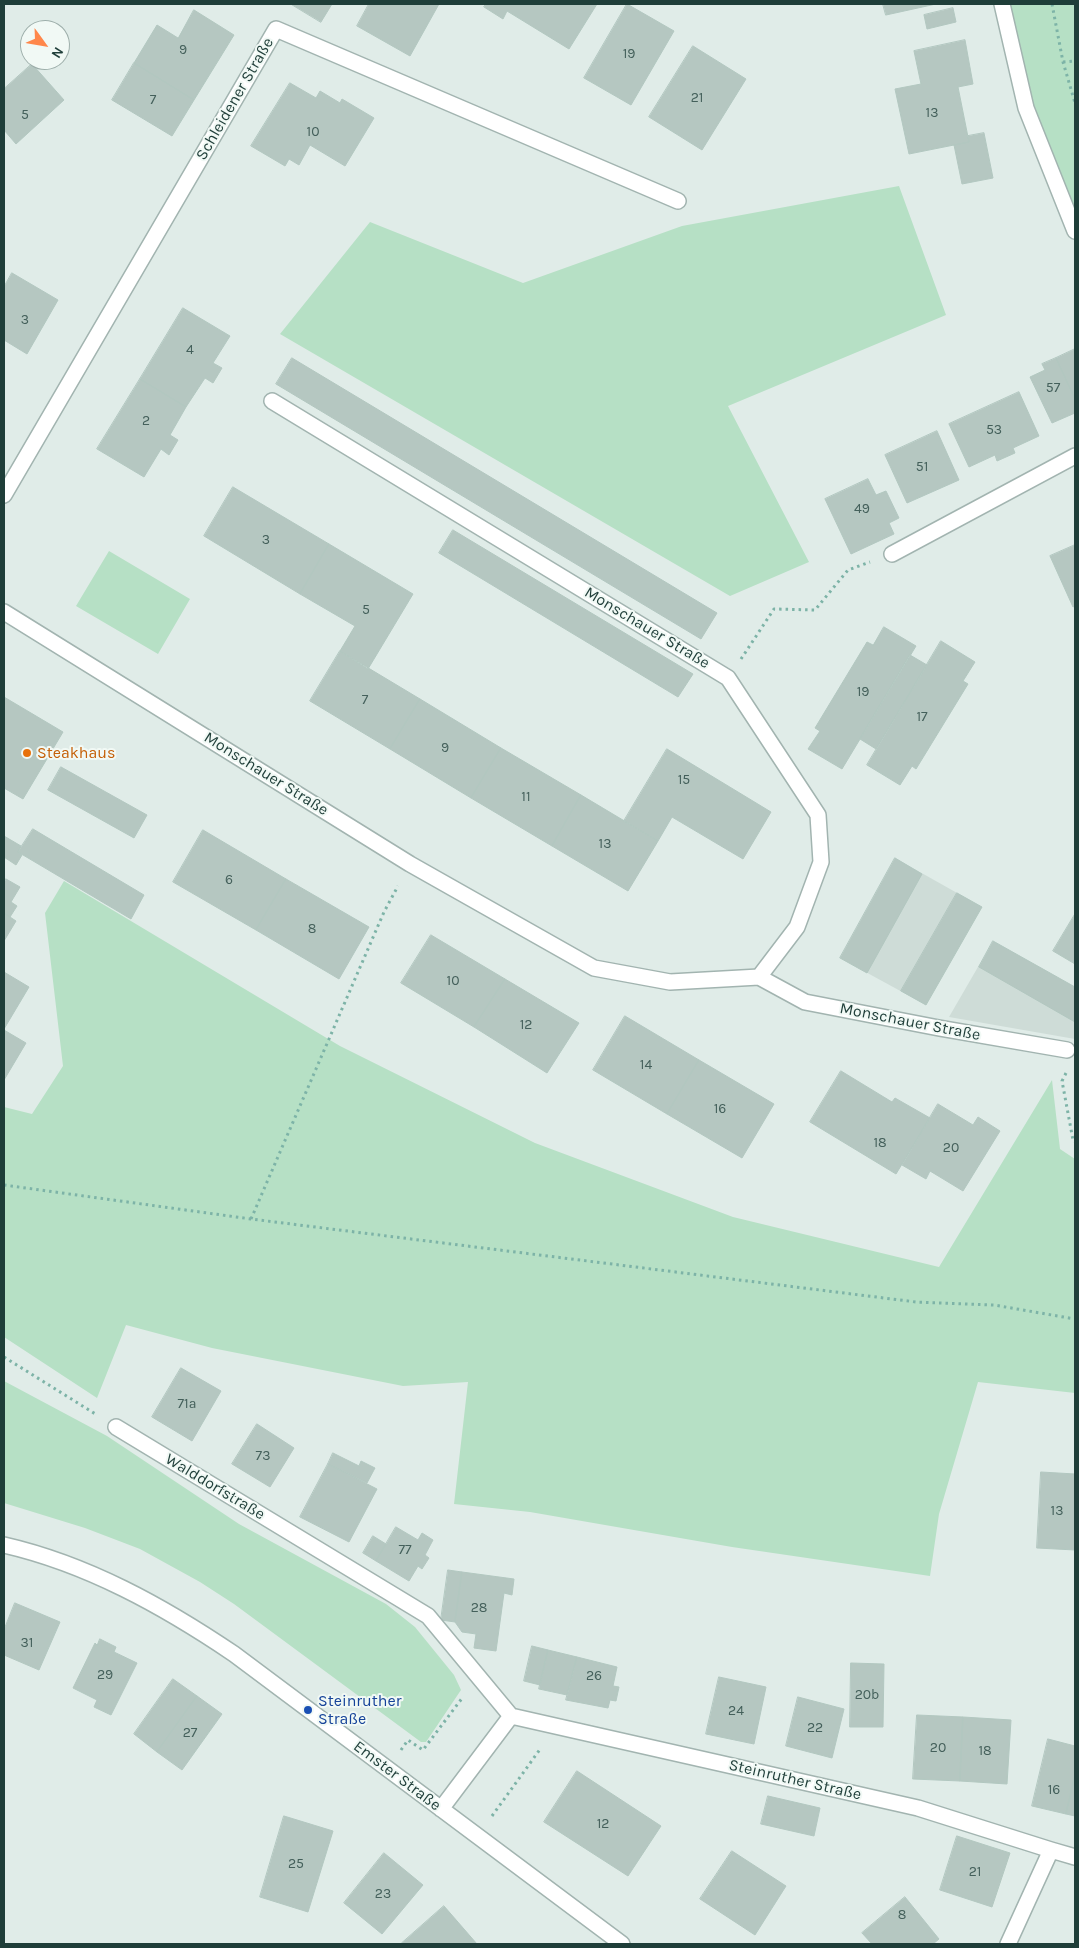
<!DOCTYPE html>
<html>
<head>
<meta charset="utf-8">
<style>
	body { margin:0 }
	#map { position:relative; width:1079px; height:1948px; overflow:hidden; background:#e0ece8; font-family:Karla,sans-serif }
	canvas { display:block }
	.frame { position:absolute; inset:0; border:5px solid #1f3e39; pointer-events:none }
	.north { position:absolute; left:20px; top:20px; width:50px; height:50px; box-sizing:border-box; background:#f1f9f5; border:1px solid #9daeaa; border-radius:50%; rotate:122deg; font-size:14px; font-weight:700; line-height:20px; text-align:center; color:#1f3e39 }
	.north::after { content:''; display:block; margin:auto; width:18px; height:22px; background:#ff874b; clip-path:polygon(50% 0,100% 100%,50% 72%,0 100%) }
</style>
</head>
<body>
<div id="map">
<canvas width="1079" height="1948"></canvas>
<div class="frame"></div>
<div class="north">N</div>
</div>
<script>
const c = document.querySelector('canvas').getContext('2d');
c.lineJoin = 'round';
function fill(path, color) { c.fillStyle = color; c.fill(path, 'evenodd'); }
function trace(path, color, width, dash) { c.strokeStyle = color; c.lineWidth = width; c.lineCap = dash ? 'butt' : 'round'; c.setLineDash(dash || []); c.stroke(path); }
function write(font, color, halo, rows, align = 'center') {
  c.font = font + ' Karla,sans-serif'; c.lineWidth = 4; c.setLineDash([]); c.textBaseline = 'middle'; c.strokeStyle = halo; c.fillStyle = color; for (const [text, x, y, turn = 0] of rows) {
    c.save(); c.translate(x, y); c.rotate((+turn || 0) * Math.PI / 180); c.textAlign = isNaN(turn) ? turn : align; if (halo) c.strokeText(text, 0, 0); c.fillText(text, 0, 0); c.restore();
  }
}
fill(new Path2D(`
	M 895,858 L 982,907 L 926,1005 L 840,958 Z
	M 993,941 L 1075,987 L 1075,1039 L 949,1017 Z`), '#cedcd7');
fill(new Path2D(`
	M 1004,4 L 1075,4 L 1075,226 L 1027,107 Z
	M 899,186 L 946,315 L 728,406 L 809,562 L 730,596 L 280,334 L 370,222 L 523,283 L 682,226 Z
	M 109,551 L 190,599 L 158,654 L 76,606 Z
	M 64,881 L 340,1046 L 535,1143 L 733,1217 L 939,1267 L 1052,1080 L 1060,1149 L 1075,1159 L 1075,1393 L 978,1382 L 939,1514 L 930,1576 L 732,1547 L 530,1512 L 454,1504 L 468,1382 L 403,1386 L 212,1348 L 126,1325 L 97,1398 L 4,1337 L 4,1107 L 32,1114 L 63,1066 L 45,913 Z
	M 4,1381 L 107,1436 L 239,1524 L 386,1604 L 415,1627 L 454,1675 L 461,1690 L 426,1742 L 421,1742 L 234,1604 L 200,1582 L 140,1549 L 85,1528 L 4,1503 Z`), '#b6e0c5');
const building = new Path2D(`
	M 291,4 L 332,4 L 321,22 Z
	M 369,4 L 439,4 L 410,56 L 357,26 Z
	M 486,4 L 597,4 L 569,49 L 507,11 L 503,19 L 484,7 Z
	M 627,4 L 674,31 L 631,105 L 584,78 Z
	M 883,4 L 936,4 L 886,15 Z
	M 953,8 L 956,22 L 927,29 L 924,15 Z
	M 194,10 L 234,35 L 194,100 L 134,63 L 157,25 L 178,38 Z
	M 965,40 L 973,84 L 958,87 L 969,142 L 909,154 L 895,89 L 921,84 L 914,51 Z
	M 693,46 L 746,79 L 702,150 L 649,117 Z
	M 134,63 L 194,100 L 172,136 L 112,100 Z
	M 32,64 L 64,100 L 16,144 L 4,130 L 4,89 Z
	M 290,83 L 316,98 L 320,91 L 340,103 L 342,99 L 374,118 L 345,166 L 310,145 L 299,165 L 289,159 L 285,166 L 251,146 Z
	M 984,133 L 993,178 L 962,184 L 954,145 L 969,142 L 968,136 Z
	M 12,273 L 58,300 L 27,354 L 4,340 L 4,287 Z
	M 183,308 L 230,336 L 213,363 L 222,368 L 213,383 L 205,378 L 186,407 L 140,379 Z
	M 1075,349 L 1075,399 L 1056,358 Z
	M 292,358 L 717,613 L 701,639 L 276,384 Z
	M 1056,358 L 1075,399 L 1075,413 L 1052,423 L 1030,377 L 1045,370 L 1042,364 Z
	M 140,379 L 186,407 L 170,435 L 178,440 L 169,455 L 161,449 L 144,477 L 97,449 Z
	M 1019,392 L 1039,436 L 1013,448 L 1015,453 L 997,461 L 995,455 L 969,467 L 949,424 Z
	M 937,431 L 959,480 L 907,503 L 885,455 Z
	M 868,479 L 876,495 L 886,491 L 899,518 L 889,523 L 894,534 L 851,554 L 825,499 Z
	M 233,487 L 329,544 L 300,594 L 204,536 Z
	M 453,530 L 693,674 L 678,697 L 439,553 Z
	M 329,544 L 413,594 L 368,669 L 340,651 L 355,626 L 300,594 Z
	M 1075,545 L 1075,606 L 1073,607 L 1050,556 Z
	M 884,627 L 916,646 L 842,769 L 808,749 L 820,731 L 815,728 L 867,642 L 873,645 Z
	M 941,641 L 975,662 L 963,681 L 968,684 L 916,769 L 912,766 L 900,785 L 867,765 Z
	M 340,651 L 420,699 L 390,749 L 310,701 Z
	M 910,655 L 927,665 L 876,749 L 860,739 Z
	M 4,697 L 63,732 L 23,799 L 4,788 Z
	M 420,699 L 501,748 L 471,798 L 390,749 Z
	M 501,748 L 581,795 L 552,846 L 471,798 Z
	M 667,749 L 771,812 L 743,859 L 672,817 L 658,841 L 624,821 Z
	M 61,767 L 147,815 L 134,838 L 48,790 Z
	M 581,795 L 658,841 L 628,891 L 552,846 Z
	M 33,829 L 144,895 L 131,919 L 18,852 Z
	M 203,830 L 286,879 L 256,930 L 173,882 Z
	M 4,836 L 21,846 L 18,852 L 22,855 L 16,865 L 4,857 Z
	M 895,858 L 922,874 L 867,973 L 840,958 Z
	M 6,879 L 20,887 L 11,902 L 17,906 L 10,917 L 4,913 L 4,883 Z
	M 286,879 L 369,927 L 339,979 L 256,930 Z
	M 957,893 L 982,907 L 926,1005 L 901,991 Z
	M 4,913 L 16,921 L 4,941 Z
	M 1075,914 L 1075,964 L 1053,951 Z
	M 431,935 L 505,979 L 474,1027 L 401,983 Z
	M 993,941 L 1075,987 L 1075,1022 L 979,967 Z
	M 4,972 L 29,987 L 4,1029 Z
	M 505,979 L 579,1023 L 547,1073 L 474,1027 Z
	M 625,1016 L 699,1060 L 667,1114 L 593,1070 Z
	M 4,1030 L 26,1043 L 4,1080 Z
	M 699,1060 L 774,1104 L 742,1158 L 667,1114 Z
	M 841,1071 L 892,1102 L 895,1098 L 930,1118 L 896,1174 L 810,1122 Z
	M 938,1104 L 973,1125 L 978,1117 L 1000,1131 L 963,1191 L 930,1171 L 926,1179 L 902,1165 Z
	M 181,1368 L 221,1391 L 192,1441 L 152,1417 Z
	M 257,1424 L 294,1448 L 270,1487 L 232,1464 Z
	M 333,1453 L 359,1466 L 361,1461 L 375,1468 L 367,1483 L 328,1464 Z
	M 328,1464 L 377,1489 L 349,1542 L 300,1517 Z
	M 1041,1472 L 1075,1474 L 1075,1550 L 1037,1548 Z
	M 396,1527 L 418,1540 L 422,1533 L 433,1540 L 425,1555 L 429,1558 L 422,1569 L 418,1566 L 409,1581 L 376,1561 Z
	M 373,1536 L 386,1544 L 376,1561 L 363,1553 Z
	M 448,1570 L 462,1572 L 455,1622 L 441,1620 Z
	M 462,1572 L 514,1579 L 512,1595 L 504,1593 L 496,1651 L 474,1648 L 476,1634 L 462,1632 L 455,1622 Z
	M 15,1603 L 60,1622 L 39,1670 L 4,1655 L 4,1630 Z
	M 100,1639 L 116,1647 L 114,1652 L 137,1663 L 111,1715 L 94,1707 L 97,1700 L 73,1688 L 95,1643 L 97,1645 Z
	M 532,1646 L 548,1650 L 540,1685 L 524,1681 Z
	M 548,1650 L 577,1657 L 567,1695 L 539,1689 Z
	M 577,1657 L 617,1667 L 613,1686 L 619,1687 L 616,1701 L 610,1700 L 608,1708 L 566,1700 Z
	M 851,1663 L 884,1664 L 883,1727 L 850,1727 Z
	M 719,1677 L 766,1687 L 754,1744 L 706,1734 Z
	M 173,1679 L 197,1696 L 157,1752 L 134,1734 Z
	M 197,1696 L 222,1714 L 182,1770 L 157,1752 Z
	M 798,1697 L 844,1709 L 832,1758 L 786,1746 Z
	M 917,1715 L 963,1717 L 960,1781 L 913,1779 Z
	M 963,1717 L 1011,1720 L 1007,1784 L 960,1781 Z
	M 1048,1739 L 1075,1746 L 1075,1775 L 1066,1814 L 1032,1806 Z
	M 577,1771 L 661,1826 L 628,1876 L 544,1822 Z
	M 1075,1775 L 1075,1816 L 1066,1814 Z
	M 768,1796 L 820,1808 L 814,1836 L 761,1824 Z
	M 284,1816 L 333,1831 L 308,1912 L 260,1897 Z
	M 957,1836 L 1010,1853 L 992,1907 L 940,1890 Z
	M 732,1851 L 786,1886 L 755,1935 L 700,1899 Z
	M 384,1853 L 423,1885 L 382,1934 L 344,1903 Z
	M 905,1897 L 939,1939 L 933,1944 L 872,1944 L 862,1933 Z
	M 444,1906 L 477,1944 L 404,1944 L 402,1943 Z`);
fill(building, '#b5c7c1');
trace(building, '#b2c7c0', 1);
const minor = new Path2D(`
	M 1002,4 L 1026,108 L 1075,231
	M 272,401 L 728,678 L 818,815 L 821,862 L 797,927 L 759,977
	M 4,495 L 276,29 L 678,201
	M 892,554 L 1075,456
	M 4,612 L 410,864 L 594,968 L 670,982 L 759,977 L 805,1002 L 939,1028 L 1067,1050
	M 116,1427 L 428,1616 L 511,1716 L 918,1808 L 1051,1850 L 1075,1857
	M 4,1545 C 87,1564 163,1606 234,1654 L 622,1944
	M 441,1809 L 511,1716
	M 1008,1944 L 1051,1850`);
trace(minor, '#a2b4b0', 18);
trace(new Path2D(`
	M 1052,4 L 1063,62 L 1075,103
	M 1063,62 L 1075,61
	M 741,659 L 774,609 L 815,610 L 848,570 L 870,562
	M 1066,1073 L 1062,1081 L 1073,1140 L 1075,1142
	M 4,1185 L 251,1219 L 916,1302 L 994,1305 L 1075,1319
	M 251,1219 L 384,912 L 398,886
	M 4,1357 L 97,1415
	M 401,1750 L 408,1740 L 423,1750 L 463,1697
	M 492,1816 L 541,1748`), '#7db3a7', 3, [2.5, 4]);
trace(minor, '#fff', 15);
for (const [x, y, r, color] of [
	[27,753,5,"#e8710a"],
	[308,1710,5,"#1a4fb4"]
]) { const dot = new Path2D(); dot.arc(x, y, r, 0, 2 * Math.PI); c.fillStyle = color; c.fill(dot); trace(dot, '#f1f9f5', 2); }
write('14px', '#44605b', null, [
	["9",183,50],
	["19",629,54],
	["21",697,98],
	["7",153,100],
	["13",932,113],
	["5",25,115],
	["10",313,132],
	["3",25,320],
	["4",190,350],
	["57",1053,388],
	["2",146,421],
	["53",994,430],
	["51",922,467],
	["49",862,509],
	["3",266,540],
	["5",366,610],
	["19",863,692],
	["7",365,700],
	["17",922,717],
	["9",445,748],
	["15",684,780],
	["11",526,797],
	["13",605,844],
	["6",229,880],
	["8",312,929],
	["10",453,981],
	["12",526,1025],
	["14",646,1065],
	["16",720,1109],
	["18",880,1143],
	["20",951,1148],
	["71a",187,1404],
	["73",263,1456],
	["13",1057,1511],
	["77",405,1550],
	["28",479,1608],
	["31",27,1643],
	["29",105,1675],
	["26",594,1676],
	["20b",867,1695],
	["24",736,1711],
	["22",815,1728],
	["27",190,1733],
	["20",938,1748],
	["18",985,1751],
	["16",1054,1790],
	["12",603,1824],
	["25",296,1864],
	["21",975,1872],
	["23",383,1894],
	["8",902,1915]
]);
write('16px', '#1f3e39', '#f1f9f5', [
	["Schleidener Straße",235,99,-60],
	["Monschauer Straße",647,628,31],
	["Monschauer Straße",266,774,32],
	["Monschauer Straße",910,1022,11],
	["Walddorfstraße",215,1487,31],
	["Emster Straße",397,1776,37],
	["Steinruther Straße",795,1780,13]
]);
write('16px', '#c56008', '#f1f9f5', [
	["Steakhaus",37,753]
], 'left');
write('16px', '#164399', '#f1f9f5', [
	["Steinruther",318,1701],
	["Straße",318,1719]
], 'left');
</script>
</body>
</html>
